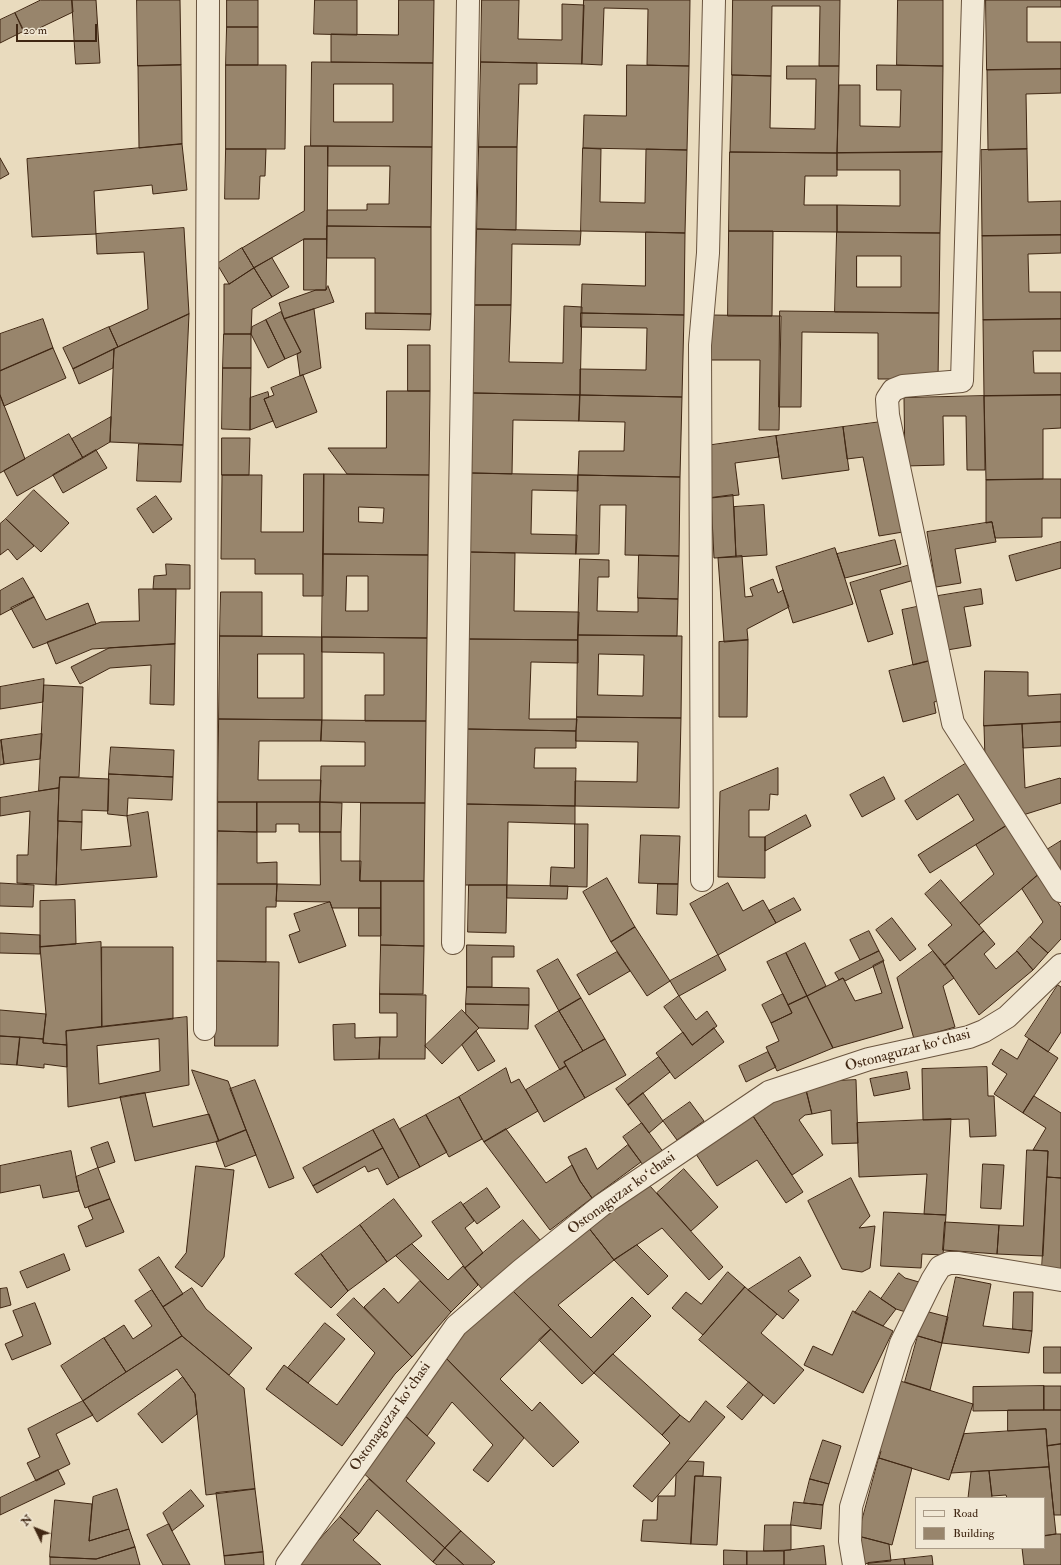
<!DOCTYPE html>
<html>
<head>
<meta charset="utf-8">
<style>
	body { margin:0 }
	#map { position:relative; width:1061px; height:1565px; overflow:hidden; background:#e9dbbe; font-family:"IM FELL Double Pica",serif }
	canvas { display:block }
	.legend { position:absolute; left:915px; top:1497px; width:130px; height:52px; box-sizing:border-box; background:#f1e8d5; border:1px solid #aa9b87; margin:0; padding:5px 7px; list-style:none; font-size:12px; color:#402713 }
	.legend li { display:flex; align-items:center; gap:8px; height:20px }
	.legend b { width:20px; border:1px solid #aa9b87 }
	.north { position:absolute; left:16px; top:1509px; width:40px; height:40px; -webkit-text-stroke:3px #f1e8d5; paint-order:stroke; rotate:313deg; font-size:11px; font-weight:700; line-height:16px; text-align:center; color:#402713 }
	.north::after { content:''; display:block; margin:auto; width:14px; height:18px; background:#402713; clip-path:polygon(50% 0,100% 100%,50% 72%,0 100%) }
	.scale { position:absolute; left:16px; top:24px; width:81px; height:18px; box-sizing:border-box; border:2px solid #402713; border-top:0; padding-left:5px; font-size:12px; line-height:14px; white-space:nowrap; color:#402713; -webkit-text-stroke:3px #f1e8d5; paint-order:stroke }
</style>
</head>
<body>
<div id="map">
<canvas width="1061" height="1565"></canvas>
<ul class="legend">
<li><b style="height:5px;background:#f1e8d5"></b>Road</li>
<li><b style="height:11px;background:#98856c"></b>Building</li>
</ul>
<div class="north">N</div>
<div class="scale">20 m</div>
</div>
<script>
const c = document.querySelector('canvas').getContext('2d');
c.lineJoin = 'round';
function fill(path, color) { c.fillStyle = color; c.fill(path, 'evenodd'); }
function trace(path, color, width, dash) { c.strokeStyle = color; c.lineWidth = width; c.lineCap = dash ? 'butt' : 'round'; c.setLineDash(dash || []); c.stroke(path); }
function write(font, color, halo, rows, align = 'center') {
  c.font = font + ' "IM FELL Double Pica",serif'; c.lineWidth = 3; c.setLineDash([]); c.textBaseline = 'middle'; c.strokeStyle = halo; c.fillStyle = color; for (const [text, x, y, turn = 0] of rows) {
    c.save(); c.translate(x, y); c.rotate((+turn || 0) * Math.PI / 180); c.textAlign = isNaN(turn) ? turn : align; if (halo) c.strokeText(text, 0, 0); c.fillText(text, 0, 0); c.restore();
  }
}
const building = new Path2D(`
	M 41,0 L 72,0 L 73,12 L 25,35 L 15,13 Z
	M 72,0 L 96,0 L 100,63 L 76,64 Z
	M 137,0 L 180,0 L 181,65 L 138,66 Z
	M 227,0 L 258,0 L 258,27 L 227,27 Z
	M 315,0 L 357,0 L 357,35 L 314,34 Z
	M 399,0 L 434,0 L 433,63 L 331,62 L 331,34 L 398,35 Z
	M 482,0 L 519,0 L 518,39 L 562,40 L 562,4 L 584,5 L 582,64 L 481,62 Z
	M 584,0 L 690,0 L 689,66 L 647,65 L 648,9 L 604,8 L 602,65 L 582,64 Z
	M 733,0 L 840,0 L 839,66 L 819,66 L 820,6 L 772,6 L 771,76 L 732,75 Z
	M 898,0 L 943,0 L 943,66 L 897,65 Z
	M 986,0 L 1061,0 L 1061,7 L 1027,7 L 1027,42 L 1061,42 L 1061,69 L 987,70 Z
	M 15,13 L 24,31 L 0,43 L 0,20 Z
	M 227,27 L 258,27 L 258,65 L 226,65 Z
	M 312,62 L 433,63 L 432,147 L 311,146 ZM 334,84 L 393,84 L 393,122 L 334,122 Z
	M 481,62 L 537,63 L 537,84 L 519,84 L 517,147 L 479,147 Z
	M 181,65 L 182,144 L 139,148 L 138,66 Z
	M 226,65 L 286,65 L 285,149 L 226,149 Z
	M 627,65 L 689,66 L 687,150 L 583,148 L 584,115 L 626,116 Z
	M 877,65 L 943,66 L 942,152 L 837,153 L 839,85 L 860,85 L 860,126 L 900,127 L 901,90 L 877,90 Z
	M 787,66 L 839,66 L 837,153 L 730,152 L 732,75 L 771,76 L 770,128 L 815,129 L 816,79 L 787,79 Z
	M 1061,69 L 1061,93 L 1026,94 L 1027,149 L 988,150 L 987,70 Z
	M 182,144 L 187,190 L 153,194 L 152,185 L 94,191 L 96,234 L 32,237 L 27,159 Z
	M 305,146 L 328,146 L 327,239 L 304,239 L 254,268 L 242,248 L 304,211 Z
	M 328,146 L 432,147 L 431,227 L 327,226 L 327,210 L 367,210 L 367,204 L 389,204 L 390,166 L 328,166 Z
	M 479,147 L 517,147 L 516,230 L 477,229 Z
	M 583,148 L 601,149 L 600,202 L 645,203 L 646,149 L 687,150 L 685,233 L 581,231 Z
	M 226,149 L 266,149 L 265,176 L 260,176 L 259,199 L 225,199 Z
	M 1027,149 L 1028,202 L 1061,201 L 1061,235 L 982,236 L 981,150 Z
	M 730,152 L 837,153 L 837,176 L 805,176 L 804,205 L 837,205 L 837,232 L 729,231 Z
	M 942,152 L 940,233 L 837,232 L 837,205 L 900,206 L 900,170 L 837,170 L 837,153 Z
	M 0,158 L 9,174 L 0,179 Z
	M 327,226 L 431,227 L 431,314 L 375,313 L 375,258 L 327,258 Z
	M 184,228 L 189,314 L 118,347 L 109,327 L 148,309 L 144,252 L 97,254 L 96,234 Z
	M 477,229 L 581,231 L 580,245 L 512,244 L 511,305 L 475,305 Z
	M 729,231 L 773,231 L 772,316 L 728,316 Z
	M 646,232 L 685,233 L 684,315 L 581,313 L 582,284 L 645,286 Z
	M 837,232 L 940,233 L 939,313 L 835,312 ZM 857,256 L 901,256 L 901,287 L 857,287 Z
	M 1061,235 L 1061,253 L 1028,254 L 1029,292 L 1061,292 L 1061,319 L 983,320 L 982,236 Z
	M 304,239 L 327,239 L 326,290 L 304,290 Z
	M 242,248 L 254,268 L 229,284 L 217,264 Z
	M 272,258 L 289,287 L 272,297 L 254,268 Z
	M 254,268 L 272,297 L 252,309 L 251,334 L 224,334 L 224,284 L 229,284 Z
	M 328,286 L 334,302 L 284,319 L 279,303 L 316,290 L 326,290 L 327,287 Z
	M 475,305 L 511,305 L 509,362 L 563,363 L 564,306 L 582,307 L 580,395 L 473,393 Z
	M 314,309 L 321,368 L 300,376 L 297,354 L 301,352 L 284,319 Z
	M 780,311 L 939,313 L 938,379 L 878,379 L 878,333 L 802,332 L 801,407 L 779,407 Z
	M 281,312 L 301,352 L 285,359 L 266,320 Z
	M 366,313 L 431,314 L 430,330 L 366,329 Z
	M 581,313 L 684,315 L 682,397 L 580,395 L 580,369 L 646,370 L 647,328 L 581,327 Z
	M 189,314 L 183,445 L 110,442 L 114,349 Z
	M 711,315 L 781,316 L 779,430 L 759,430 L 760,360 L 710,360 Z
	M 43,319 L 53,348 L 0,371 L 0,334 Z
	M 1061,319 L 1061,351 L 1033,351 L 1034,373 L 1061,373 L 1061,395 L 984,396 L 983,320 Z
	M 266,320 L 285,359 L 268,368 L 251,334 L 252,327 Z
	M 109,327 L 118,347 L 73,369 L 63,348 Z
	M 224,334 L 251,334 L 251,368 L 223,368 Z
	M 408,345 L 430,345 L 430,391 L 408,391 Z
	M 53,348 L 66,378 L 4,406 L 0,395 L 0,371 Z
	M 114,349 L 113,368 L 79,384 L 73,369 Z
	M 223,368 L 251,368 L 250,430 L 222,429 Z
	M 303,375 L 317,412 L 276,428 L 264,399 L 274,395 L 271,388 Z
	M 387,391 L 430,391 L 429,475 L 347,474 L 328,448 L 386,448 Z
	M 268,392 L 269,397 L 264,399 L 273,421 L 250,430 L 250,398 Z
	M 473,393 L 580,395 L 579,421 L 513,420 L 512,474 L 472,473 Z
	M 0,395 L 25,459 L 0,473 Z
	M 580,395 L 682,397 L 680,477 L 578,475 L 579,451 L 624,451 L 625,422 L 579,421 Z
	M 1061,395 L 1061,428 L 1043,429 L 1043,479 L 986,480 L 984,396 Z
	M 984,396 L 985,470 L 967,470 L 966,416 L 943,416 L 944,465 L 905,466 L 904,398 Z
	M 111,417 L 110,442 L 83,458 L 72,439 Z
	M 881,422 L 903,532 L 879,536 L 863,457 L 847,459 L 843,427 Z
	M 843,427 L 849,470 L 782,479 L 776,436 Z
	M 69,434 L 83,458 L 17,496 L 4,471 Z
	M 776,436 L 779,457 L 735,463 L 739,495 L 711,498 L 705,446 Z
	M 222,438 L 250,438 L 249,475 L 222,475 Z
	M 139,444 L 183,445 L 181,482 L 137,481 Z
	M 96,450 L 107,468 L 63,493 L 53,475 Z
	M 472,473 L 578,475 L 578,491 L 532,490 L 531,534 L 577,535 L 576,554 L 470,552 Z
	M 304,474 L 324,474 L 323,596 L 303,596 L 303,574 L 255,574 L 255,559 L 221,559 L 222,475 L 262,475 L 261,532 L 303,532 Z
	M 324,474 L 429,475 L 428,555 L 323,554 ZM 359,507 L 384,508 L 383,523 L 359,522 Z
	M 578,475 L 680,477 L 679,556 L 625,555 L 626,505 L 600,505 L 599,554 L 576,554 Z
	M 1043,479 L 1061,479 L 1061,518 L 1042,518 L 1042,537 L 995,538 L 992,522 L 986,523 L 986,480 Z
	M 34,490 L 69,523 L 41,552 L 6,519 Z
	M 733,495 L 736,557 L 714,558 L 711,498 Z
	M 156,496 L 172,519 L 153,533 L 137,509 Z
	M 764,505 L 767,555 L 736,557 L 734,507 Z
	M 6,519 L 34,546 L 17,560 L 8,549 L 0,555 L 0,524 Z
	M 992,522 L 996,542 L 955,549 L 961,583 L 936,587 L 927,532 Z
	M 895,540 L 901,564 L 845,578 L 837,554 Z
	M 1061,542 L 1061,568 L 1016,581 L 1009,556 Z
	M 835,548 L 853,604 L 793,623 L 776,567 Z
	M 470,552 L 515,553 L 514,611 L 579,612 L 578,640 L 468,639 Z
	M 323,554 L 428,555 L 427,638 L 322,637 ZM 347,576 L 368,576 L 368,611 L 346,611 Z
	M 639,555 L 679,556 L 678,599 L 638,598 Z
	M 742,556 L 745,597 L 753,596 L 750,588 L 773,579 L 778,593 L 783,590 L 789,607 L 747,629 L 748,640 L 724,642 L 718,558 Z
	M 580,559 L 609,560 L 609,577 L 598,577 L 597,611 L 638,612 L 638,598 L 678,599 L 677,636 L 578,635 Z
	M 166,564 L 190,565 L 190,589 L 153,589 L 154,576 L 166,575 Z
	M 910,565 L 914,580 L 880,590 L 893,634 L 868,642 L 850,583 Z
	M 23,578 L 34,597 L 0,615 L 0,591 Z
	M 139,589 L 176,589 L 175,644 L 92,649 L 56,664 L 47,642 L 101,622 L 139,621 Z
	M 981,589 L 983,604 L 964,607 L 971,646 L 947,650 L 938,596 Z
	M 221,592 L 262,592 L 262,636 L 220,636 Z
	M 34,597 L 46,620 L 88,603 L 96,624 L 33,648 L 11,608 Z
	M 921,606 L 933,660 L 913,665 L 902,610 Z
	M 578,635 L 682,636 L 681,718 L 577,717 ZM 599,654 L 644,655 L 643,696 L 598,695 Z
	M 220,636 L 322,637 L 322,720 L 219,719 ZM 258,654 L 304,654 L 304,698 L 258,698 Z
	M 322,637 L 427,638 L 426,721 L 365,721 L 365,695 L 384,695 L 384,653 L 322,652 Z
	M 468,639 L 578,640 L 578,663 L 531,662 L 529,719 L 577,719 L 576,731 L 467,729 Z
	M 748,640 L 747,717 L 719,717 L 719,642 Z
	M 175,644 L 174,705 L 150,704 L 151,665 L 110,668 L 80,684 L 71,667 L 109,648 Z
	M 933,660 L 943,700 L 934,702 L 936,713 L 903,722 L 889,671 Z
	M 985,671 L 1028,672 L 1028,696 L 1061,694 L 1061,722 L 984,726 Z
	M 44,679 L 43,702 L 0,709 L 0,687 Z
	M 44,685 L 83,687 L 79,777 L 60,777 L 59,788 L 39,791 Z
	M 577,717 L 681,718 L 679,808 L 575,806 L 575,781 L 637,782 L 638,742 L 576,741 Z
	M 219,719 L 322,720 L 321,741 L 259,741 L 258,780 L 321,780 L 320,802 L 218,802 Z
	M 322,720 L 426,721 L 425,803 L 320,802 L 321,766 L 365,766 L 365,742 L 321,741 Z
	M 1061,722 L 1061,746 L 1023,748 L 1022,724 Z
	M 1022,724 L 1025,788 L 1060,778 L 1061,779 L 1061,803 L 1023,815 L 985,759 L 984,726 Z
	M 467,729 L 576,731 L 576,748 L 535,748 L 534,768 L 576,768 L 575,806 L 465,804 Z
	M 42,734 L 40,759 L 4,764 L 1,740 Z
	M 0,740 L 1,740 L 4,764 L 0,765 Z
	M 111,747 L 174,750 L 173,777 L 109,774 Z
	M 970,761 L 1009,824 L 930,873 L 918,855 L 974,820 L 958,794 L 917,820 L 905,801 Z
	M 778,768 L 778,795 L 770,794 L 769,810 L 749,810 L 749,837 L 765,837 L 765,878 L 718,877 L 720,792 Z
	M 109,774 L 173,777 L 172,800 L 128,798 L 127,816 L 108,814 Z
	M 60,777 L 109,779 L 108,811 L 82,810 L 82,822 L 58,821 Z
	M 884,777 L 895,799 L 862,817 L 850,795 Z
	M 59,788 L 56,885 L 17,883 L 17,855 L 28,855 L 30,811 L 0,816 L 0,798 Z
	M 218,802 L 257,802 L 257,832 L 218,831 Z
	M 257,802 L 320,802 L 320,832 L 299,832 L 299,824 L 276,824 L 276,832 L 257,832 Z
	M 320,802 L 342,803 L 341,832 L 320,832 Z
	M 361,803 L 425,803 L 424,881 L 360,881 Z
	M 465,804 L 575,806 L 575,824 L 508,822 L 507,885 L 463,885 Z
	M 148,812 L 157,877 L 56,885 L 58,821 L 82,822 L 81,850 L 131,846 L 127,816 Z
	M 806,815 L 811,826 L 765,851 L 765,837 Z
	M 575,824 L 588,824 L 587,887 L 550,886 L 551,867 L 574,868 Z
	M 1009,824 L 1039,874 L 979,925 L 960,903 L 994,874 L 976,845 Z
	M 218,831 L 257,832 L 257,863 L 277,862 L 277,884 L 217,884 Z
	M 320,832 L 341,832 L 341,861 L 361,861 L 360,881 L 381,881 L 381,908 L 332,908 L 330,902 L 276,901 L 277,884 L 320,885 Z
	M 641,835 L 680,836 L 678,884 L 639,883 Z
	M 1061,841 L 1061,875 L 1045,851 Z
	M 1039,874 L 1061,907 L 1061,939 L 1048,953 L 1030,937 L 1043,922 L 1022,889 Z
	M 607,878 L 635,927 L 611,942 L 583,892 Z
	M 941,880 L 984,931 L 945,965 L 928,945 L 952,925 L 925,894 Z
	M 381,881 L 424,881 L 424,946 L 381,945 Z
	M 0,883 L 34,885 L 33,907 L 0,906 Z
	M 728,883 L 743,911 L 763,900 L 776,923 L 718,955 L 690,904 Z
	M 217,884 L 277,884 L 276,907 L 266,907 L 266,962 L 216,961 Z
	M 658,884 L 678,884 L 677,915 L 657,914 Z
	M 469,885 L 507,885 L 506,933 L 468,932 Z
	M 507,885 L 568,886 L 567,899 L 507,898 Z
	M 794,898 L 801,910 L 776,923 L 769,911 Z
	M 75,900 L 76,944 L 40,947 L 40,901 Z
	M 330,902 L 346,946 L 299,963 L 289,935 L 300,931 L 294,914 Z
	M 359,908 L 381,908 L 381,936 L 359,936 Z
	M 892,918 L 916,949 L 900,961 L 876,930 Z
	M 635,927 L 670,981 L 647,996 L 611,942 Z
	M 869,931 L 879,951 L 860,960 L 850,940 Z
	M 984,931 L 995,944 L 984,954 L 996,969 L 1017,951 L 1033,970 L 979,1015 L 945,965 Z
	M 0,933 L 40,935 L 40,954 L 0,953 Z
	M 1030,937 L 1048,953 L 1033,970 L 1017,951 Z
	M 101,942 L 102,1027 L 66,1031 L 67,1045 L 43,1043 L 46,1014 L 40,947 Z
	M 805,943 L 826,986 L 807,996 L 786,953 Z
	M 381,945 L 424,946 L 423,994 L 380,994 Z
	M 467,945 L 514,946 L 514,957 L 492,957 L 492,987 L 467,987 Z
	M 102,947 L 173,947 L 173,1019 L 102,1027 Z
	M 879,951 L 884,961 L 845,981 L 843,978 L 839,980 L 835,973 Z
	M 933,951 L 954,978 L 943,986 L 955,1027 L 914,1039 L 897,978 Z
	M 617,952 L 630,971 L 589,995 L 577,975 Z
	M 786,953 L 807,996 L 788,1005 L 767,962 Z
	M 718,955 L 726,970 L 679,996 L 670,981 Z
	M 558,959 L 581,998 L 559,1011 L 537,971 Z
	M 216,961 L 279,962 L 278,1046 L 215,1046 Z
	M 883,961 L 903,1028 L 833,1048 L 807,996 L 843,978 L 855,1001 L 882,993 L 873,966 Z
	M 1058,985 L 1061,987 L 1061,1032 L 1048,1052 L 1025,1036 Z
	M 467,987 L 529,988 L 529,1005 L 466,1004 Z
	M 380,994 L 426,995 L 425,1059 L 379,1059 L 380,1037 L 397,1037 L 397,1013 L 380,1013 Z
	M 783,994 L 792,1013 L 771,1023 L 762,1005 Z
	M 679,996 L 696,1020 L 707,1011 L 717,1026 L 692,1045 L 664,1007 Z
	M 807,996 L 833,1048 L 777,1071 L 766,1047 L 779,1041 L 771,1023 L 792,1013 L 788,1005 Z
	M 581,998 L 605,1039 L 583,1051 L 559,1011 Z
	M 466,1004 L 529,1005 L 528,1029 L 479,1028 L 466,1014 Z
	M 0,1010 L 46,1014 L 43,1039 L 0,1036 Z
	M 462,1010 L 479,1028 L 442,1064 L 425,1046 Z
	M 559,1011 L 583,1051 L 564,1062 L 566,1066 L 560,1070 L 535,1026 Z
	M 187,1017 L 189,1085 L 68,1107 L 66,1031 ZM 159,1039 L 160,1071 L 99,1084 L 97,1046 Z
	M 355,1024 L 355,1038 L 380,1037 L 379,1059 L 334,1060 L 333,1025 Z
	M 714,1028 L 724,1042 L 675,1079 L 656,1053 L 683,1032 L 692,1045 Z
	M 476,1031 L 495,1061 L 478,1071 L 462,1045 Z
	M 0,1036 L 20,1037 L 17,1065 L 0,1064 Z
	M 20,1037 L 43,1039 L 43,1043 L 67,1045 L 67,1067 L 44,1064 L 44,1068 L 17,1065 Z
	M 605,1039 L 626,1075 L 585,1098 L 564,1062 Z
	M 1029,1039 L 1058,1058 L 1023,1113 L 994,1094 L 1007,1074 L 992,1064 L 1001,1049 L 1017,1059 Z
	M 768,1052 L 776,1067 L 746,1082 L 739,1066 Z
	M 659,1057 L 670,1072 L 628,1105 L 616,1089 Z
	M 566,1066 L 585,1098 L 544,1122 L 526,1090 Z
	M 987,1067 L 988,1096 L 994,1096 L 996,1136 L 970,1137 L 969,1119 L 923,1120 L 922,1069 Z
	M 506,1068 L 511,1083 L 519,1079 L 538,1111 L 484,1142 L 459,1097 Z
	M 192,1070 L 228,1081 L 246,1130 L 219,1141 Z
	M 907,1072 L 910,1089 L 874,1096 L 870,1079 Z
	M 255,1080 L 294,1178 L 269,1188 L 230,1089 Z
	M 856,1080 L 858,1143 L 832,1144 L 831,1110 L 812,1114 L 805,1086 L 830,1081 Z
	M 805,1086 L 812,1114 L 805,1115 L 799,1120 L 823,1155 L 792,1175 L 751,1113 Z
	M 145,1093 L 153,1127 L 209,1114 L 219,1141 L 135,1161 L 120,1097 Z
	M 643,1093 L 663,1121 L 649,1133 L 628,1105 Z
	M 1034,1096 L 1061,1113 L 1061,1178 L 1047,1177 L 1048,1151 L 1033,1150 L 1046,1128 L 1023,1113 Z
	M 459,1097 L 482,1139 L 449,1157 L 426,1115 Z
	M 690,1102 L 704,1121 L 677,1140 L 663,1121 Z
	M 751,1113 L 803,1192 L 786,1203 L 757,1160 L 717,1186 L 694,1151 Z
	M 426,1115 L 447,1152 L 420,1167 L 400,1129 Z
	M 394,1119 L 420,1167 L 399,1178 L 373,1130 Z
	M 951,1119 L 946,1215 L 924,1214 L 927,1174 L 859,1177 L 857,1123 Z
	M 642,1123 L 664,1153 L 645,1168 L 623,1137 Z
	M 506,1129 L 546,1183 L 572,1165 L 580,1181 L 592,1198 L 550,1230 L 484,1142 Z
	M 246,1130 L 256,1155 L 225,1167 L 216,1142 Z
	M 373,1130 L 383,1148 L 313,1186 L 303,1168 Z
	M 108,1142 L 115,1162 L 98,1168 L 91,1148 Z
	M 628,1145 L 641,1162 L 592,1198 L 580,1181 L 568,1157 L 586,1148 L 597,1169 Z
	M 383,1148 L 399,1178 L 387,1185 L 378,1168 L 368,1172 L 365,1166 L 317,1193 L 313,1186 Z
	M 1027,1150 L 1048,1151 L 1043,1256 L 997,1254 L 999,1225 L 1023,1226 Z
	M 71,1151 L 79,1191 L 43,1198 L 40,1185 L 0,1193 L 0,1166 Z
	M 983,1164 L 1004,1165 L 1001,1209 L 981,1208 Z
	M 196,1166 L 234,1170 L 224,1257 L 202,1287 L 175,1267 L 186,1253 Z
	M 98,1168 L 110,1199 L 85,1208 L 79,1191 L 76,1177 Z
	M 684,1169 L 718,1207 L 691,1231 L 657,1193 Z
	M 1047,1177 L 1061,1178 L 1061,1270 L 1042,1269 Z
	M 851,1178 L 870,1216 L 859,1228 L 875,1226 L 870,1268 L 862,1272 L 842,1269 L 808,1201 Z
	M 650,1186 L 723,1267 L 709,1280 L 662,1228 L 614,1260 L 588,1227 Z
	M 487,1188 L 500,1207 L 477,1224 L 463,1205 Z
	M 110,1199 L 124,1232 L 86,1247 L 78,1226 L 93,1219 L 88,1207 Z
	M 394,1199 L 422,1236 L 387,1262 L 360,1225 Z
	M 461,1202 L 474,1221 L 465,1228 L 483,1253 L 465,1268 L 432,1222 Z
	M 884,1212 L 946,1215 L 943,1255 L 922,1254 L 921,1268 L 881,1266 Z
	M 523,1220 L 540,1240 L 482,1289 L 465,1268 Z
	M 945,1222 L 999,1225 L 997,1254 L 943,1250 Z
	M 360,1225 L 387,1262 L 348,1291 L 321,1254 Z
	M 588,1227 L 614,1260 L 558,1305 L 591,1338 L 632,1297 L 651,1316 L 594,1373 L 511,1289 Z
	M 412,1244 L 448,1280 L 463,1266 L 478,1285 L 451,1312 L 396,1256 Z
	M 637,1245 L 668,1276 L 648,1295 L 614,1260 Z
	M 64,1254 L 70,1270 L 27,1288 L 20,1272 Z
	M 321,1254 L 348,1291 L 331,1308 L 295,1274 Z
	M 159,1257 L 183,1294 L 163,1307 L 139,1270 Z
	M 800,1257 L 811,1276 L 788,1291 L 799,1300 L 783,1319 L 748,1290 Z
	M 728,1272 L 745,1287 L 703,1335 L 672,1308 L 686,1292 L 701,1304 Z
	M 899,1273 L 905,1278 L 919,1282 L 909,1313 L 896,1309 L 881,1299 Z
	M 956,1277 L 991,1284 L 983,1326 L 1032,1331 L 1029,1353 L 942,1343 Z
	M 420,1281 L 451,1312 L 412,1357 L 364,1307 L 384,1288 L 398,1303 Z
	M 745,1287 L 777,1314 L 761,1333 L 804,1370 L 774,1404 L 699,1340 Z
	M 7,1288 L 11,1305 L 0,1308 L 0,1289 Z
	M 192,1288 L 206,1309 L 252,1348 L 229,1375 L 182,1336 L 163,1307 Z
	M 511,1289 L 551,1329 L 500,1379 L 532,1411 L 540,1402 L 579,1442 L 553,1467 L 443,1355 Z
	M 152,1290 L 182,1336 L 126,1372 L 104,1338 L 124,1325 L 133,1339 L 152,1326 L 135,1301 Z
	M 870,1291 L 896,1309 L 883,1326 L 855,1313 Z
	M 1014,1292 L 1033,1292 L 1032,1331 L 1013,1329 Z
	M 354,1298 L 412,1357 L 395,1374 L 342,1446 L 266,1389 L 284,1365 L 337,1405 L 375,1353 L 337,1315 Z
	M 35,1303 L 51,1344 L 12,1360 L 5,1344 L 23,1336 L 13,1311 Z
	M 853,1311 L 893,1331 L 863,1393 L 804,1365 L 813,1346 L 832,1355 Z
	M 925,1311 L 948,1317 L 942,1343 L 918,1336 Z
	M 325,1323 L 345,1339 L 308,1383 L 288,1368 Z
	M 551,1329 L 594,1373 L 582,1384 L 539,1340 Z
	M 182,1336 L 244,1388 L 255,1489 L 206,1495 L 195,1394 L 177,1369 L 97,1422 L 83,1401 Z
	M 918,1336 L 942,1343 L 930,1390 L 905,1382 Z
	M 104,1338 L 126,1372 L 83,1401 L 61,1366 Z
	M 1044,1347 L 1061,1347 L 1061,1373 L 1044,1373 Z
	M 613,1354 L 680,1415 L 662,1435 L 594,1373 Z
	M 443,1355 L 524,1438 L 488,1482 L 473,1470 L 493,1445 L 452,1402 L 427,1436 L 402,1413 Z
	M 183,1377 L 195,1394 L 197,1414 L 162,1443 L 138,1414 Z
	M 894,1379 L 973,1404 L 949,1480 L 879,1458 L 881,1451 L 871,1447 Z
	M 749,1382 L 763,1395 L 742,1420 L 727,1407 Z
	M 1044,1386 L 1044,1410 L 973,1411 L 973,1387 Z
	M 1044,1386 L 1061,1386 L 1061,1410 L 1044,1410 Z
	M 83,1401 L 93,1415 L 56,1434 L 70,1464 L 36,1481 L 27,1463 L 40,1457 L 28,1429 Z
	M 706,1401 L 725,1417 L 652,1502 L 633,1486 L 670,1443 L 662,1435 L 680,1415 L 689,1422 Z
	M 1008,1410 L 1061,1410 L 1061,1444 L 1047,1446 L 1046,1429 L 1008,1431 Z
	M 402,1413 L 435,1443 L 406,1481 L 461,1531 L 445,1548 L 359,1469 Z
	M 1046,1429 L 1049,1467 L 951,1473 L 964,1434 Z
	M 823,1440 L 841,1446 L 829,1484 L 810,1479 Z
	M 1061,1444 L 1061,1515 L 1054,1515 L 1047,1446 Z
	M 879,1458 L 912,1468 L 892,1545 L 858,1536 Z
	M 688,1461 L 704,1462 L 703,1476 L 695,1476 L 691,1544 L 641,1541 L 643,1520 L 657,1520 L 658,1496 L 675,1496 L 676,1475 Z
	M 1049,1467 L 1056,1534 L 1044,1536 L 1044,1498 L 1007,1498 L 1006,1495 L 992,1496 L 989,1471 Z
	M 58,1470 L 65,1484 L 0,1515 L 0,1498 Z
	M 989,1471 L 992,1498 L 968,1498 L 971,1472 Z
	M 695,1476 L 721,1477 L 717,1545 L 691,1544 Z
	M 369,1479 L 445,1548 L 433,1562 L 377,1510 L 359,1534 L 340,1517 Z
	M 810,1479 L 829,1484 L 823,1505 L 804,1503 Z
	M 117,1489 L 129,1529 L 89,1541 L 93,1497 Z
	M 255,1489 L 263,1552 L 224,1556 L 216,1493 Z
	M 191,1490 L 204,1506 L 172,1531 L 163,1513 Z
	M 55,1500 L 92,1504 L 89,1541 L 129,1529 L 135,1547 L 96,1559 L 50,1557 Z
	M 794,1502 L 823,1505 L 821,1529 L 791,1525 Z
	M 340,1517 L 359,1534 L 353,1540 L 381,1565 L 297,1565 Z
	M 169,1524 L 172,1531 L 190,1565 L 163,1565 L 147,1535 Z
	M 765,1525 L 791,1525 L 791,1550 L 764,1551 Z
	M 461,1531 L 495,1562 L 491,1565 L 464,1565 L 445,1548 Z
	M 1056,1534 L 1061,1534 L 1061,1565 L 1024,1565 L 1022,1548 L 1044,1548 L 1044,1536 Z
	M 858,1536 L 889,1544 L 891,1561 L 861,1564 Z
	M 824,1546 L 826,1565 L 784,1565 L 784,1551 Z
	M 135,1547 L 140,1565 L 50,1565 L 50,1557 L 96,1559 Z
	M 445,1548 L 464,1565 L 437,1565 L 433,1562 Z
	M 724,1550 L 747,1551 L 747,1565 L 724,1565 Z
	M 747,1551 L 784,1551 L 784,1565 L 747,1565 Z
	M 263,1552 L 264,1565 L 225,1565 L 224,1556 Z
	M 932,1556 L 933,1565 L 905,1565 L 904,1559 Z
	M 904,1559 L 905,1565 L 868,1565 L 868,1563 Z`);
fill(building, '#98856c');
trace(building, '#402713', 1);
const minor = new Path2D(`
	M 973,0 L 962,381 L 903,386 L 893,390 L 887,399 L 888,415 L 953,723 L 1061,891
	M 702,880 L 700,345 L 708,253 L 714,0
	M 453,943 L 468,0
	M 205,1029 L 208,0
	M 287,1565 L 456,1326 L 521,1270 L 602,1205 L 769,1092 L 869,1059 L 969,1037 L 984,1031 L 1007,1017 L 1061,965
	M 854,1565 L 850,1541 L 851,1507 L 901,1343 L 932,1280 L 940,1267 L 949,1263 L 959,1263 L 1061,1280`);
trace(minor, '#6a543e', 24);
trace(minor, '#f1e8d5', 22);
write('15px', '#402713', '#f1e8d5', [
	["Ostonaguzar koʻchasi",908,1051,-15],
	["Ostonaguzar koʻchasi",622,1194,-36],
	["Ostonaguzar koʻchasi",391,1417,-55]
]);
</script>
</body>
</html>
